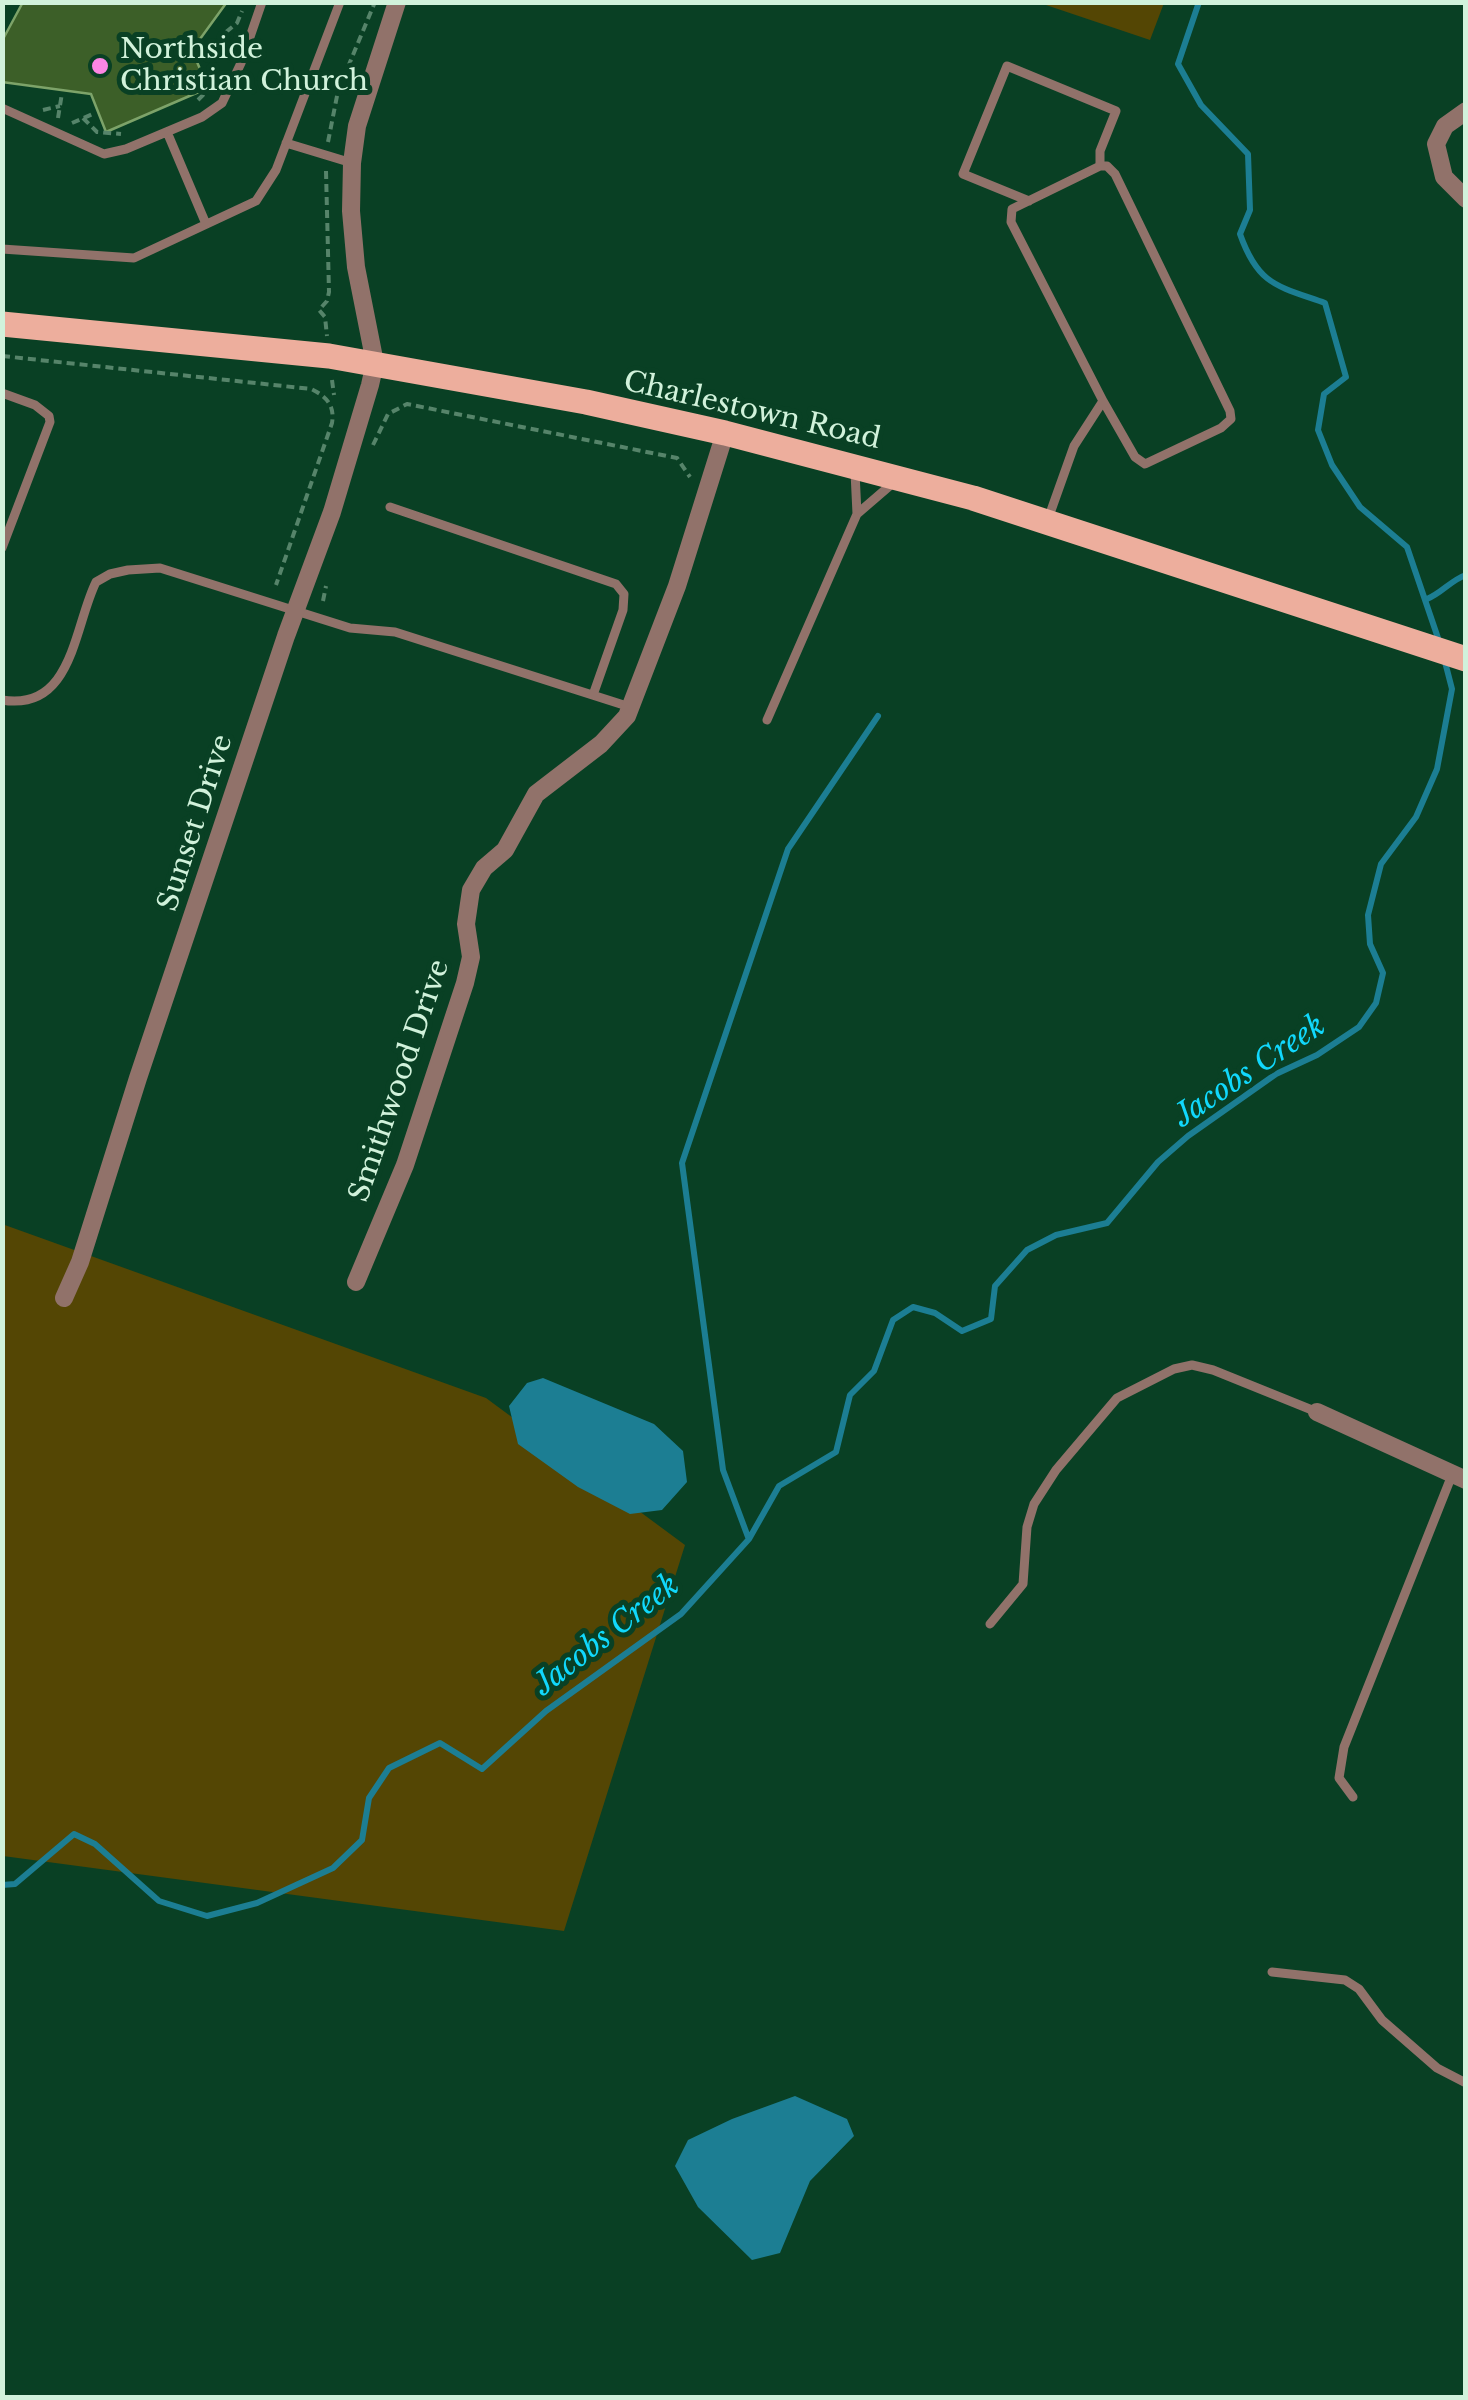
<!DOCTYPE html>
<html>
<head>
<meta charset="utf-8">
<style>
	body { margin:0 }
	#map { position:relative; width:1468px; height:2400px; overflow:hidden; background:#094024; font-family:"Libre Baskerville",serif }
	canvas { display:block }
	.frame { position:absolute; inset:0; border:5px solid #d1f2db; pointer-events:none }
</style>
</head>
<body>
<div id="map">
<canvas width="1468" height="2400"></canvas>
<div class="frame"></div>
</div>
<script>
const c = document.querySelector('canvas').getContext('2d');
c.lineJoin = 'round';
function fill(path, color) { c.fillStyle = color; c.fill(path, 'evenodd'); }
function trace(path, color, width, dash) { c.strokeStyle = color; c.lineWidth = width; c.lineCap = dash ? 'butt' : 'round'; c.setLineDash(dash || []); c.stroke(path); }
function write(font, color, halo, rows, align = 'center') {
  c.font = font + ' "Libre Baskerville",serif'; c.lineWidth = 10; c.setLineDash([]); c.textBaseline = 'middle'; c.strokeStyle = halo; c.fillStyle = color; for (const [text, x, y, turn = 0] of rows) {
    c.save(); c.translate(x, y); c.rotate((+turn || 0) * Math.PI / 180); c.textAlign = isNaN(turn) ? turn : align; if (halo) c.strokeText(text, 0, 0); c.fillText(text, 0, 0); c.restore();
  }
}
fill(new Path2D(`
	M 1040,3 L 1164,3 L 1150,40 Z
	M 2,1224 L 486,1398 L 685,1545 L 564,1931 L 3,1856 Z`), '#544604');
fill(new Path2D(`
	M 543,1378 L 654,1424 L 683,1451 L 687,1482 L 662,1510 L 630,1514 L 578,1487 L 518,1444 L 509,1406 L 527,1383 Z
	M 795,2096 L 847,2119 L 854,2136 L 810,2181 L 780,2253 L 752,2260 L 698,2207 L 675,2166 L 688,2140 L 732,2119 Z`), '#1c7e93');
trace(new Path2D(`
	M 1199,2 L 1178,64 L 1201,105 L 1248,154 L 1250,210 L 1240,234 C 1258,285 1277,286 1325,303 L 1346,377 L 1324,394 L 1318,430 L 1332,465 L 1360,507 L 1407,547 L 1439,641
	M 1427,599 C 1442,593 1451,580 1466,575
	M 748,1537 L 723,1470 L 682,1163 L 788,849 L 878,716
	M 2,1885 L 15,1884 L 74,1834 L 95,1844 L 159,1901 L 207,1916 L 257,1903 L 333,1868 L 362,1840 L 369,1798 L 389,1768 L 440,1743 L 482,1769 L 546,1711 L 681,1614 L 749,1539 L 779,1486 L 836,1452 L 850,1395 L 874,1371 L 893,1320 L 913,1307 L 935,1313 L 962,1331 L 991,1319 L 995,1286 L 1027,1250 L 1056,1235 L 1107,1223 L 1158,1162 L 1188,1136 L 1276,1074 L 1317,1055 L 1359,1027 L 1376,1003 L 1383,973 L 1370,944 L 1368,915 L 1381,864 L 1416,817 L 1437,769 L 1452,689 L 1444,658`), '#1c7e93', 6);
const building = new Path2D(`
	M 23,2 L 227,2 L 192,50 L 208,88 L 106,132 L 91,94 L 2,82 L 2,41 Z`);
fill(building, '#3c5f28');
trace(building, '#7da369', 2.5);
trace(new Path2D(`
	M 226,32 L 237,23 L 242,11
	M 198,100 L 210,88 L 212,68
	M 43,110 L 60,106
	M 58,118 L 62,93
	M 83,118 L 97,132 L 121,134
	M 72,123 L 95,113
	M 328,142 L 338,91 L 375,2
	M 326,171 L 329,292 L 327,301 L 319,310 L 325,317 L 327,336
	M 2,356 L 311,389 C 326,396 335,405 332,423 L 276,585
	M 332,380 L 334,395
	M 373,445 L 388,414 L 407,404 L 677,458 L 690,477
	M 323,601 L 326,586`), '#56846a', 4, [8, 5]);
trace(new Path2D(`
	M 2,108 L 104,154 L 126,149 L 202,117 L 222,103 L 241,63 L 262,2
	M 167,132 L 206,224
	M 286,143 L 352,163
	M 1029,201 L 963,174 L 1007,66 L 1116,111 L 1100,151 L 1100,166
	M 2,249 L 134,258 L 256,201 L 276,170 L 340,2
	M 2,393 L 35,405 L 49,416 L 50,422 L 2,548
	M 855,472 L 857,514 L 893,483
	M 390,507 L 616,584 L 624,594 L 623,610 L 593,695
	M 1048,519 L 1074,446 L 1103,401 L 1011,222 L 1012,209 L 1100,166 L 1107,166 L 1115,174 L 1230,411 L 1231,419 L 1221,428 L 1145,464 L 1135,457 L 1103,401
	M 2,700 C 73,712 74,626 96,582 L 110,574 L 128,570 L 160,568 L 350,628 L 395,632 L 630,707
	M 767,720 L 857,514
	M 990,1624 L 1023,1584 L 1027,1527 L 1034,1504 L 1056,1470 L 1117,1398 L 1174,1369 L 1192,1365 L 1213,1370 L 1317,1412
	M 1353,1797 L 1339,1778 L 1344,1747 L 1452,1475
	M 1272,1972 L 1345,1980 L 1359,1989 L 1382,2020 L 1437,2068 L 1466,2083`), '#91726a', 9);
trace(new Path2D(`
	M 1466,111 L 1445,126 L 1436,144 L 1444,177 L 1466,199
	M 356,1282 L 405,1165 L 465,983 L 471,957 L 466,924 L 471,890 L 484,868 L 505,850 L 536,794 L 601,744 L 627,716 L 677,586 L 725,433
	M 64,1298 L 80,1262 L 138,1078 L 286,636 L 332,512 L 370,385 L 375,363 L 356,267 L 351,211 L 352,163 L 357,126 L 397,2
	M 1317,1412 L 1466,1480`), '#91726a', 18);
trace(new Path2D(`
	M 2,324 L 329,356 L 586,402 L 725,433 L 973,498 L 1466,659`), '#edae9d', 25);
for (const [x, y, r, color] of [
	[100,66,10,"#fc86e4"]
]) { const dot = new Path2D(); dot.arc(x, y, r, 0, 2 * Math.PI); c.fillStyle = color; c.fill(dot); trace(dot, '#094024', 4); }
write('28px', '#d1f2db', '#094024', [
	["Northside",120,50],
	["Christian Church",120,82]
], 'left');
write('28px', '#d1f2db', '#094024', [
	["Charlestown Road",752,411,13],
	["Sunset Drive",196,823,-72],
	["Smithwood Drive",400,1081,-71]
]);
write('italic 30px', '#11d8fc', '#094024', [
	["Jacobs Creek",1250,1072,-34],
	["Jacobs Creek",607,1636,-38]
]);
</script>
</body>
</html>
